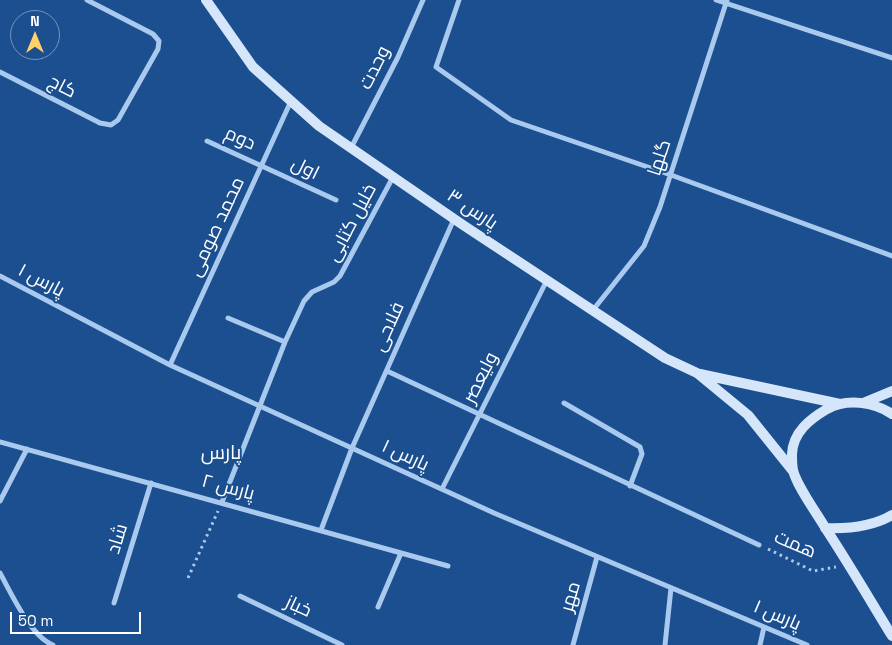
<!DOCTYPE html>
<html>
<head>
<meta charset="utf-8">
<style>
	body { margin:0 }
	#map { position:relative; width:892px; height:645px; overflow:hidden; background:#1b4f8f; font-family:"Space Grotesk",sans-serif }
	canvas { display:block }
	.north { position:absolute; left:10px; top:10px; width:50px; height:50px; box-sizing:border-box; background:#1b4f8f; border:1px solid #7695bc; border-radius:50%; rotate:0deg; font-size:14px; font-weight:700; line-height:20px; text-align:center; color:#fff }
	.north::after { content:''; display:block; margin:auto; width:18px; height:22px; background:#ffd166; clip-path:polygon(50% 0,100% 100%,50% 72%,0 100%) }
	.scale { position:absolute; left:10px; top:612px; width:131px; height:22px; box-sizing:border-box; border:2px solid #fff; border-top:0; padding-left:6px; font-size:15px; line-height:18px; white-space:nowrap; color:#fff; -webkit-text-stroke:4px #1b4f8f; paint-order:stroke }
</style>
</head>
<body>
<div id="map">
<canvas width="892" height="645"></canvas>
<div class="north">N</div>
<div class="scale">50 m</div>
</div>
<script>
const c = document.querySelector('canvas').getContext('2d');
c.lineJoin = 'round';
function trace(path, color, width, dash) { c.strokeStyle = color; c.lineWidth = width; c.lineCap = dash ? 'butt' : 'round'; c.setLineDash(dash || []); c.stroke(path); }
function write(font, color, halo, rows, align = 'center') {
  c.font = font + ' "Space Grotesk",Cairo,sans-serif'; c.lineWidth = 4; c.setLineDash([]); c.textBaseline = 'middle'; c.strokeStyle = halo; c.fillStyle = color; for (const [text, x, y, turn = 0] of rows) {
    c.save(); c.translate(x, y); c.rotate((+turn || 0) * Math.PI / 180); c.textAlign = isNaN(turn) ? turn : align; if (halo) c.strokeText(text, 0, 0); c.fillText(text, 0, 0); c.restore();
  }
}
trace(new Path2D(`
	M 768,549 L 813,571 L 836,567
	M 188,578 L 218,511`), '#a9c9ee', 3, [2.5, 4]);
trace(new Path2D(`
	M 459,0 L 436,67 L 511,120 L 671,175 L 892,256
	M 716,0 L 892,58
	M 0,72 L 100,123 L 111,125 L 118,120 L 158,49 L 159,41 L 153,34 L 87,0
	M 207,141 L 336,200
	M 351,148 L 398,57 L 423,0
	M 0,276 L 170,365 L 494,513 L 807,645
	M 593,310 L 644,246 L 660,207 L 727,0
	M 228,318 L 285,342
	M 170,365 L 291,101
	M 387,371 L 759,545
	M 564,403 L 640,447 L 642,454 L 630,486
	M 0,442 L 448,566
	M 442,489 L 547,280
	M 0,501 L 27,449
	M 222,502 L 285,342 L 304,301 L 312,292 L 334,282 L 340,276 L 393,177
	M 321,530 L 352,448 L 454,219
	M 0,573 C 11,593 31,637 53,645
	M 240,596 L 342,645
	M 114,603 L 151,483
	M 378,607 L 401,553
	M 573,645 L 597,557
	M 665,645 L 671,588
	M 760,645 L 764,627`), '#a9c9ee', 5);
trace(new Path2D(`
	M 206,0 L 253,67 L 319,126 L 463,225 L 665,358 L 697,373 L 748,415 L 793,471
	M 700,374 L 840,404
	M 863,403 L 892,391
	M 892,414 C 874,402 847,398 827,409 C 810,419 793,432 792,454 C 792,459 792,465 793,470 C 796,485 818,515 826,529 C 849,564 870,600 892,636
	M 825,528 C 849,529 872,527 892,515`), '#d6e6fa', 10);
write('19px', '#fff', '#1b4f8f', [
	["وحدت",375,68,-63],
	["کاج",62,87,27],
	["دوم",240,139,24],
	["گلها",660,158,-72],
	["اول",305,169,26],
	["پارس ۳",472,210,34],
	["خلیل کتابی",352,223,-62],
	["محمد صومی",217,227,-65],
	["پارس ۱",41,281,28],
	["فلاحی",389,327,-66],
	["ولیعصر",481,378,-63],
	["پارس ۱",405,456,25],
	["پارس ۲",228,488,15],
	["شاد",118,539,-73],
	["همت",795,545,23],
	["مهر",571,597,-74],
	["خباز",298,607,25],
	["پارس ۱",777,616,23]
]);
write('20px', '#fff', '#1b4f8f', [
	["پارس",221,454]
]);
</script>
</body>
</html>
